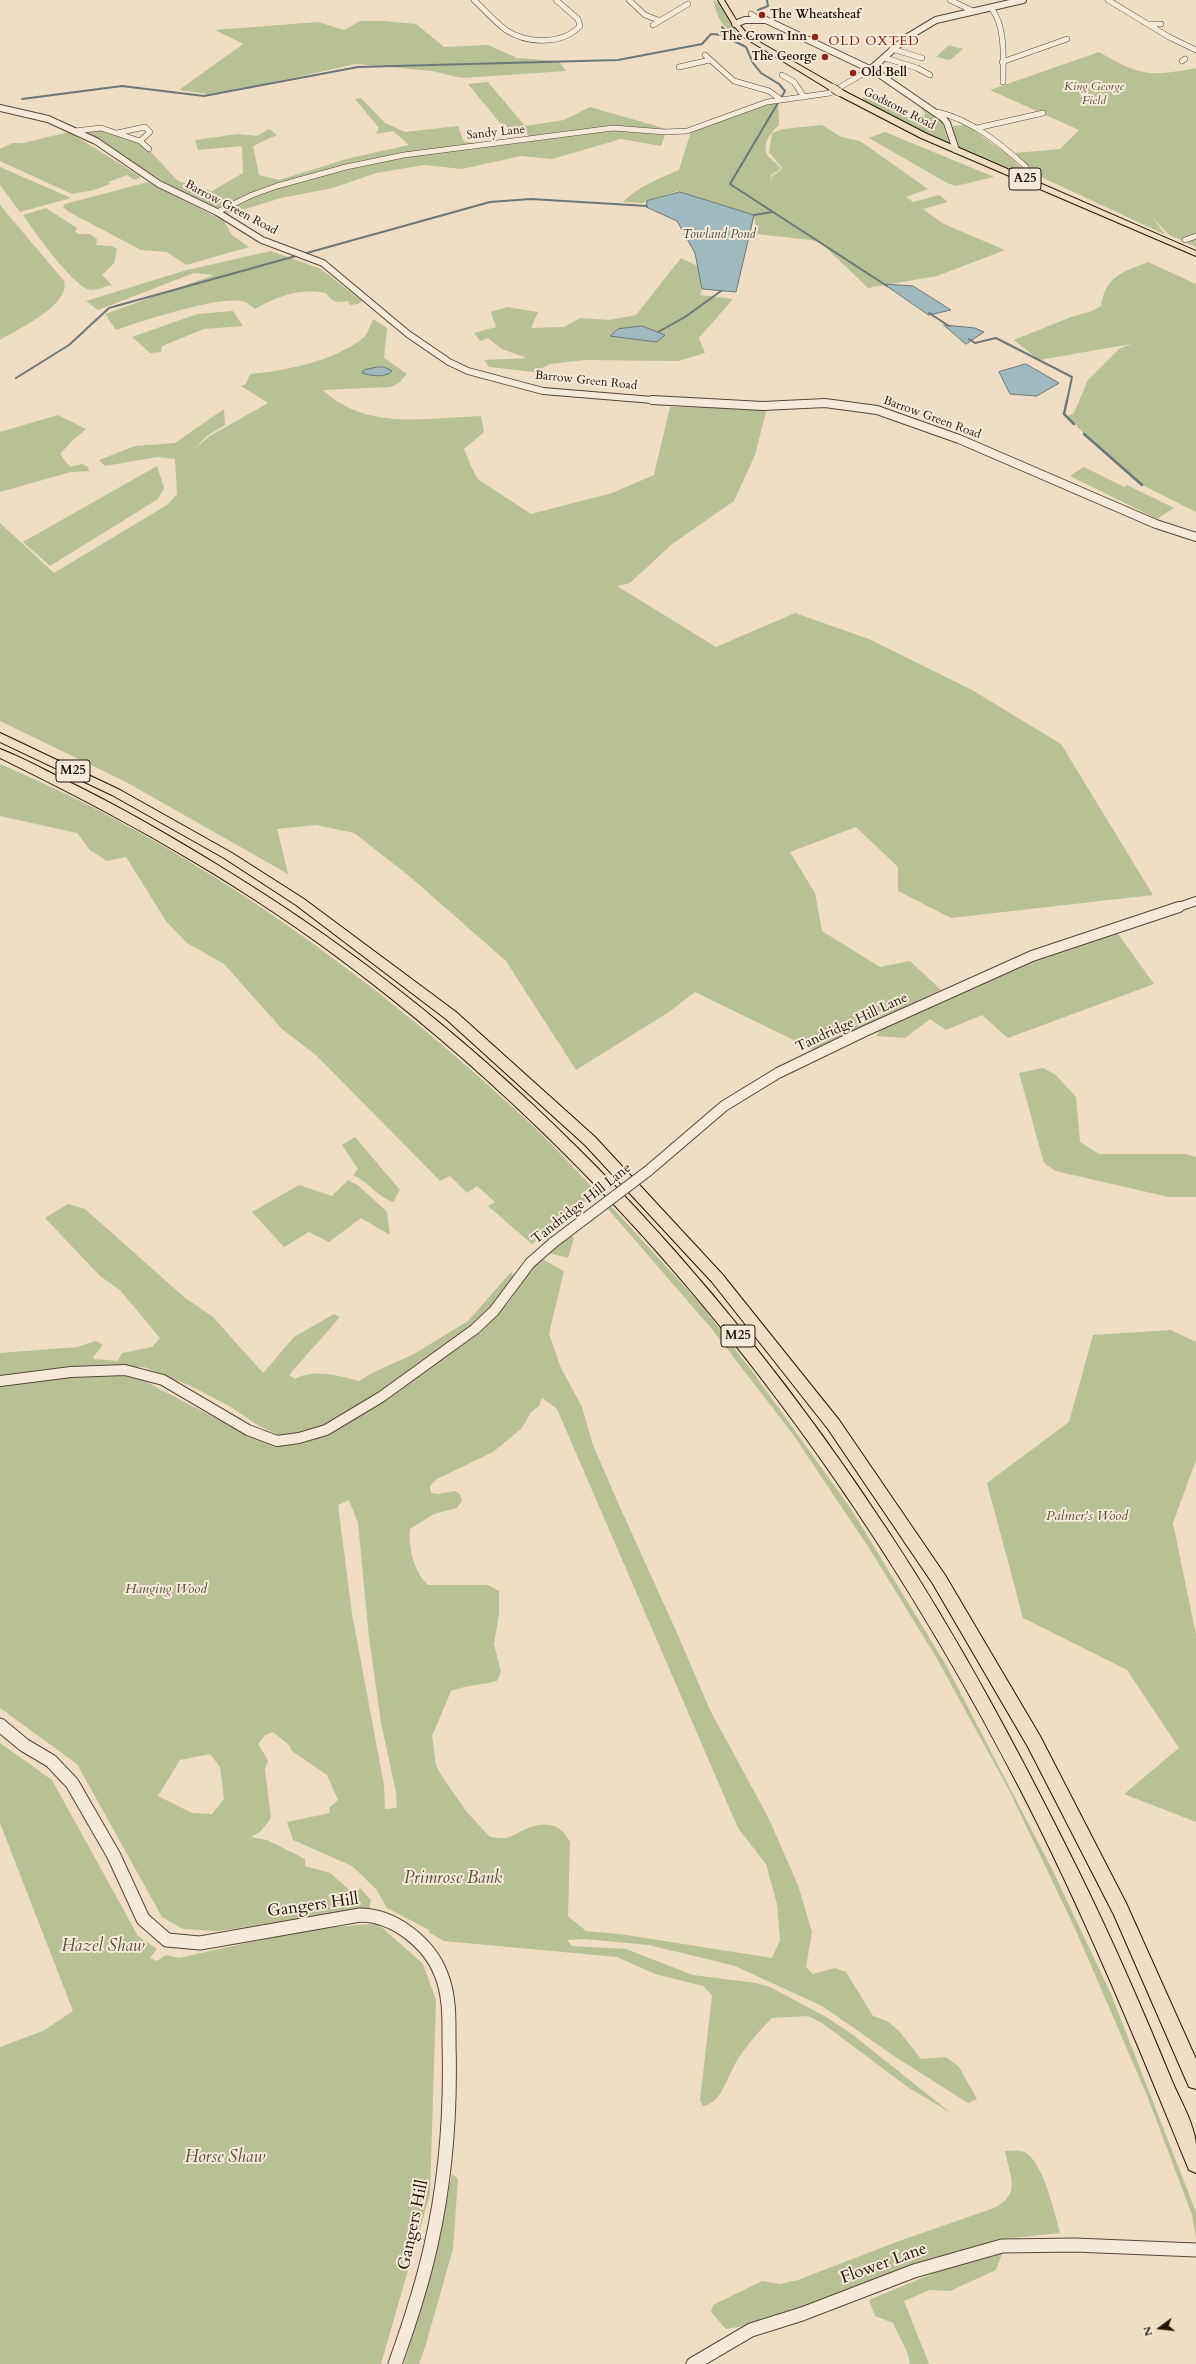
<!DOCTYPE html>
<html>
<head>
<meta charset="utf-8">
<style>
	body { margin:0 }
	#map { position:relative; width:1196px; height:2364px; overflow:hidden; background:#efdec3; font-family:Cardo,serif }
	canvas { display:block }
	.north { position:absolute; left:1140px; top:2308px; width:40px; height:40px; -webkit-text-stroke:3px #f5ead8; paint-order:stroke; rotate:255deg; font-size:11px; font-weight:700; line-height:16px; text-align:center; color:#221309 }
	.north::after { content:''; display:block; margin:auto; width:14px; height:18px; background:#221309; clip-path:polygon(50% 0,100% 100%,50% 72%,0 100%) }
</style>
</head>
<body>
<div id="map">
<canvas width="1196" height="2364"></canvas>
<div class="north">N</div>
</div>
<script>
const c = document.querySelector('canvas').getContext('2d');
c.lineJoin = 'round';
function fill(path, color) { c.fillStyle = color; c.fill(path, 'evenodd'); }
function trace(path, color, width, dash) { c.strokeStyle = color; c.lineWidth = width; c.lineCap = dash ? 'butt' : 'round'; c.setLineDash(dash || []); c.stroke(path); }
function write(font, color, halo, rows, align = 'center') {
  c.font = font + ' Cardo,serif'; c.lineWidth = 4; c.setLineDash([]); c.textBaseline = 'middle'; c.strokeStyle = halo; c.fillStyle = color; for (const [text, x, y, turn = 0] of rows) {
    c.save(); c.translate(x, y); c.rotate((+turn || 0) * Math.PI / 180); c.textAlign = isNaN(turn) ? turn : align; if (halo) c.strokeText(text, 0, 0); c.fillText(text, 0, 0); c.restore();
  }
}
fill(new Path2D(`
	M 713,0 L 720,4 L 736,32 C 722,31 716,12 713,0 Z
	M 360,21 L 384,21 L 416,24 L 444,47 L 488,45 L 517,58 L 559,61 L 566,71 L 462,78 L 432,71 L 356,64 L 215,95 L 179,90 L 243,44 L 215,30 L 318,22 L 344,30 Z
	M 949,45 L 963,49 L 950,60 L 936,57 Z
	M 1099,52 C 1141,76 1149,77 1196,68 L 1196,247 L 1169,235 L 1152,217 L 1166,235 L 1039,176 L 1015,153 L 1060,149 L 1079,130 L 990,90 Z
	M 488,82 L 525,126 L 564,120 L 590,107 L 667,129 L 661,146 L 621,139 L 552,159 L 521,156 L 462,169 L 424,165 L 376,173 L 333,188 L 281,198 L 226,215 L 174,188 L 86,133 L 96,128 L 130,138 L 147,148 L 178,181 L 212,191 L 243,173 L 242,146 L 198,150 L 195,140 L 238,134 L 257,136 L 269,129 L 277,135 L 253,146 L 259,175 L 279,180 L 350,158 L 409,145 L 393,131 L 376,134 L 379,128 L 355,99 L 361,98 L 385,123 L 405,132 L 458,126 L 464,142 L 503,145 L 532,141 L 526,132 L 510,131 L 505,124 L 500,123 L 468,84 Z
	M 863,97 L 912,119 L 926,114 L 919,106 L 922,105 L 941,119 L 949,144 L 862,103 Z
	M 778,101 L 779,125 C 771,132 760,146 769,157 C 773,161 777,163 781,169 L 771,175 L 771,182 L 772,176 L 781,170 L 782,168 L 769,152 L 772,133 L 783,129 L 822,125 L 841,137 L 860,141 L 928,189 L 906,197 L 913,202 L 939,195 L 948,202 L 923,209 L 944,224 L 1005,250 L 937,276 L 868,288 L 819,241 L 757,234 L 754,215 L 677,191 L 642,203 L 623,202 C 638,186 659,179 679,170 L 691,131 Z
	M 966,125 L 1007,154 L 1027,174 L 1025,176 L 966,152 L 959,147 L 952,126 Z
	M 69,132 L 141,177 L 134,180 L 127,175 L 108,182 L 110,184 L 94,190 L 72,194 L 0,161 L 0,149 L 13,143 L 23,143 Z
	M 885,132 L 994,177 L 956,186 L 947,183 L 869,138 Z
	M 0,167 L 71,198 L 20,212 L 0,185 Z
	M 148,182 L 224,221 L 232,235 L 249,247 L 186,265 L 167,252 L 141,250 L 69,212 L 63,207 L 65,204 Z
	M 0,205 L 64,281 C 71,305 18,329 0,340 Z
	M 46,208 L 77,228 L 75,231 L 78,234 L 90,234 L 97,239 L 96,245 L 111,246 L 117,249 L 114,263 L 102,275 L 112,285 C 106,286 97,290 91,290 C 75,289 33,230 23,215 Z
	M 271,251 L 321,269 L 362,301 L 358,304 L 350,305 L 348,301 C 337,303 332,302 326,293 C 300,288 277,296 255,309 C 252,307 248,303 245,302 C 223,294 140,322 116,330 L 105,314 L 214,275 L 194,273 L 98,310 L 86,301 L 187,270 Z
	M 681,258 L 706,270 L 700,295 L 733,299 L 699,338 L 705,353 L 679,361 L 584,360 L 550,364 L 534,372 L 489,367 L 484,360 L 527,358 L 502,349 L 488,338 L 480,341 L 474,333 L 496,327 L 491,312 L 507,307 L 538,312 L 531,328 L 564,327 L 580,318 L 609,320 L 636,315 Z
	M 1148,262 L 1196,284 L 1196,512 L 1142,485 L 1084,434 L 1068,416 L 1074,413 L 1088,380 L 1119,349 L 1131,344 L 1039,360 L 1014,340 L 1071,317 L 1092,311 L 1101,306 C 1106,275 1122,273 1148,262 Z
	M 233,311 L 243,326 L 204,329 L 162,346 L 161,352 L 150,353 L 132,337 L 197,314 Z
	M 373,319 L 387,328 L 384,358 L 407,374 L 399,383 L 390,387 L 323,390 C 366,431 426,418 481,416 L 484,432 L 464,449 C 469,460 472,471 479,480 L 531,514 L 612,493 L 654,475 L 670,407 L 767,408 L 755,455 L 734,501 L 672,544 L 630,583 L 617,586 L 716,647 L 795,613 L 869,639 L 972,690 L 1061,744 L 1153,895 L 951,918 L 898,891 L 898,867 L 856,827 L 790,852 L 815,893 L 822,931 L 880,967 L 910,961 L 941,990 L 814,1050 L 695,992 L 669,1012 L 576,1070 L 506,961 L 408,875 L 354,833 L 316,825 L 277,829 L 288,874 L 126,782 L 0,721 L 0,523 L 54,573 L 167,505 L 177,494 L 175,459 L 157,457 L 105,466 L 99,460 L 135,446 L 175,443 L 224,409 L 225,425 L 208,435 L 193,450 L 210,436 L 268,403 L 241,386 L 246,384 L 250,374 C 286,371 334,361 363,338 C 368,334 370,325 373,319 Z
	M 58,415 L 86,429 L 71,442 L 60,454 L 70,467 L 82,464 L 88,467 L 89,471 L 71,472 L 0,492 L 0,432 Z
	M 157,466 L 164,488 L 158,499 L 50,566 L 23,542 Z
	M 1084,467 L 1124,487 L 1127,485 L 1174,508 L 1157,519 L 1070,476 Z
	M 0,764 C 196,847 382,983 536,1129 C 558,1150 579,1174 601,1196 L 593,1202 L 589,1198 L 532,1244 L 488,1206 L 495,1202 L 477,1186 L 467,1193 L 450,1176 L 440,1181 L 317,1056 L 282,1029 L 224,964 L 187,943 L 166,921 L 126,857 L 107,861 L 90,850 L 77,833 L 0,816 Z
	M 1116,931 L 1154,984 L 1008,1038 L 982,1015 L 946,1030 L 930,1019 L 905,1038 L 876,1036 L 884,1025 L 1017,966 Z
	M 1043,1068 L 1056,1075 L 1076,1097 L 1080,1142 L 1099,1154 L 1185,1154 L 1196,1157 L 1196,1197 L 1169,1197 L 1055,1171 L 1044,1163 L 1019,1073 Z
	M 355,1137 L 400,1190 L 393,1202 C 376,1196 369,1182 353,1175 L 358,1169 L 342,1145 Z
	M 348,1180 L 358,1185 L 387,1212 L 390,1235 L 361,1218 L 329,1242 L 309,1232 L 284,1247 L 252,1212 L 299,1185 L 332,1196 Z
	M 68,1204 L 85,1209 L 184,1297 L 213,1317 L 263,1373 L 294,1337 L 334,1314 L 340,1317 L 289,1375 L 295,1379 C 314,1368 339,1376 359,1381 L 374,1372 L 414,1354 L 468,1321 L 511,1272 L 514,1276 L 489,1310 L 468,1329 L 376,1395 L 328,1423 L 311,1431 L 292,1435 L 280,1436 L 259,1426 L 229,1406 L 191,1386 L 144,1367 L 119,1367 L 0,1378 L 0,1353 L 77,1347 L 96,1341 L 103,1345 L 93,1357 L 94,1359 L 118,1361 L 122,1353 L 152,1347 L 160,1338 L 120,1290 L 100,1276 L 45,1218 Z
	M 611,1206 L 702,1306 L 752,1371 L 851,1509 L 946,1665 L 1052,1869 L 1111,1994 L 1196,2212 L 1196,2238 L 1192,2215 L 1148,2098 L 1077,1933 L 1009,1790 L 936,1657 L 869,1548 L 792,1433 L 711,1328 L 608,1209 Z
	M 570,1235 L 574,1238 L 568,1258 L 549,1253 Z
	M 540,1258 L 564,1271 L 549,1334 L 561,1368 L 582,1407 L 593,1445 L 619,1505 L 677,1633 L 710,1710 L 768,1817 L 798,1885 L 812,1932 L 806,1967 L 813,1974 L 835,1968 L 846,1972 L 873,2016 L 887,2021 L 899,2031 L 921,2059 L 946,2057 L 959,2067 L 977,2099 L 968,2103 L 897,2058 L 822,2006 L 735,1966 L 649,1945 L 584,1939 L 567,1940 L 572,1946 L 626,1949 L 693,1975 L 756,1983 L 770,1987 L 828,2018 L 853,2035 L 951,2113 L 909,2088 L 822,2023 L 808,2016 L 772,2018 C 758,2032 745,2047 735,2064 C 727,2077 722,2103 703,2106 L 700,2100 L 712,1995 L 703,1986 L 655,1974 L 617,1957 L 444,1941 L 430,1933 L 429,1930 L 387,1908 L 376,1889 L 352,1866 L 293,1840 L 287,1822 L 330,1813 L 329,1808 L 338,1800 L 327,1775 L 292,1751 L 289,1745 L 273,1732 L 265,1735 L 258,1744 L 268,1760 L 265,1769 L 271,1818 L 260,1832 L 251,1837 L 267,1840 L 305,1859 L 305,1866 L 330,1873 L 355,1895 L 360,1888 L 371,1900 L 369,1910 L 217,1931 L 183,1929 L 162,1917 L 77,1764 L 0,1708 L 0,1384 L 103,1374 L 135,1376 L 238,1430 L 286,1446 L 301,1441 L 414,1379 L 480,1333 L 508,1303 L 531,1269 ZM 542,1398 L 557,1409 L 738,1828 L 766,1864 L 777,1904 L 780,1940 L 772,1958 L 620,1934 L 586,1931 L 568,1916 L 570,1842 C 560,1823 545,1821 526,1829 C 520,1831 512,1837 506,1838 C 501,1839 495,1837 490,1837 L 466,1811 L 441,1775 L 436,1765 L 432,1736 L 451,1691 C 466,1685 482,1685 497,1681 L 501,1672 L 494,1644 L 499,1614 L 499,1591 L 488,1585 L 428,1585 C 414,1573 408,1547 410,1529 L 434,1514 L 457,1508 L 462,1501 L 460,1494 L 455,1491 L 439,1494 L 431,1493 L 430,1486 L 437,1479 L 493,1452 L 522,1428 L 531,1412 L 539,1406 ZM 349,1500 L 358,1523 L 369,1637 L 381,1723 L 396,1792 L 397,1808 L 385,1809 L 384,1785 L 352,1614 L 338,1505 ZM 210,1754 L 220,1767 L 224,1799 L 212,1814 L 192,1813 L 158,1796 L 180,1760 Z
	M 1171,1330 L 1196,1342 L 1196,1460 L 1173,1523 L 1196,1635 L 1196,1822 L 1124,1794 L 1179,1748 L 1127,1670 L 1023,1618 L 987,1483 L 1069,1422 L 1093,1335 Z
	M 0,1743 L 52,1780 L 138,1936 L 157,1949 L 150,1958 L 157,1961 L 166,1955 L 179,1958 C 245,1944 310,1926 378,1924 L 423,1964 L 436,2000 L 430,2194 L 381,2364 L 0,2364 L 0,2047 L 43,2031 L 73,2011 L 0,1823 Z
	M 1005,2151 C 1010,2151 1016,2150 1021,2151 C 1042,2155 1055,2214 1060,2233 L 1003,2239 L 942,2258 L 778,2320 L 726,2329 L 711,2312 L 713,2305 L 762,2281 L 780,2284 L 798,2280 L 899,2241 L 994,2208 C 1022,2194 1010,2177 1005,2151 Z
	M 452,2174 L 458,2179 L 453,2249 L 426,2344 L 419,2364 L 404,2364 L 437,2253 Z
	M 1003,2251 L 996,2270 L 950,2291 L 930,2290 L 904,2301 L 929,2364 L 910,2364 L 908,2354 L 893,2323 L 875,2316 L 869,2300 L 946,2268 Z`), '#b7c195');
const water = new Path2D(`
	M 680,192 L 754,215 L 736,292 L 702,289 L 695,253 L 677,221 L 646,207 L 647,201 Z
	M 884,284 L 913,286 L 951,310 L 929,315 Z
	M 944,325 L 975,328 L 984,332 L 966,344 Z
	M 642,326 L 665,335 L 657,342 L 610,336 L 618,329 Z
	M 1026,364 L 1059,383 L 1037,396 L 1010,394 L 999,372 Z
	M 378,367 L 384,367 L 392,371 C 386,378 371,376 362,373 L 364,370 Z`);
fill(water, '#9ebabe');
trace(water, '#6c7776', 1);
trace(new Path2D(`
	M 758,10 L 768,6 L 767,0
	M 722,27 L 734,41 L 746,47 L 753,63 L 761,73 L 779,84 L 785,91 L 730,184 L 887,286
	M 22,99 L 122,86 L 204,96 L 358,67 L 618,60 L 702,44 L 711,34 L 724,35
	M 754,215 L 772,212
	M 929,313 L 949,326
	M 658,332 L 685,317 L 721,291
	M 969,339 L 975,343 L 996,338 L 1072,377 L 1067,401
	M 16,378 L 69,345 L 109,308 L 490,202 L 531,199 L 647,206`), '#6c7776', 2);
trace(new Path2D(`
	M 1067,400 L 1064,414 L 1074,424
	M 1084,434 L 1142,485`), '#6c7776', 2.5);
const minor = new Path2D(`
	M 474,0 C 485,10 494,21 506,30 C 527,44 562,45 580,26 L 578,19 L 556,0
	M 629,0 L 645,15 L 658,20
	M 950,0 L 973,11
	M 1108,0 L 1169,37 L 1196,50
	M 992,9 C 1006,28 1003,59 1003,82
	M 751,14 L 758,19
	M 1148,24 L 1161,24
	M 653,25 L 688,4
	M 892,49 L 922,58
	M 705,55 L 734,81 L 769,91 L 780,99
	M 885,58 L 917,68 L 930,75
	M 1182,61 L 1185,59
	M 1002,62 L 1067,39
	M 679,67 L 710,60
	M 782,75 L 794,82 L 804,97
	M 938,112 C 973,121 1000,143 1026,167
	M 977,128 L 1043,113
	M 75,131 L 101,128 L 140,141 L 149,149
	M 117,133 L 145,127 L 150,132 L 140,141
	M 217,212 L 252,195 L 277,186 L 346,167 L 404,155 L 613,128 L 665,132 L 687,131 L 767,102 L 830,93 L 871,69
	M 1185,240 L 1196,236`);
const tertiaryFar3 = new Path2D(`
	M 735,24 L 745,20 L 766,20 L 876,72 L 943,118 L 947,123 L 956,150
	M 871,69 L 906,38 L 936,20 L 1023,0
	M 0,108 L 48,119 L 96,141 L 159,184 L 217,212 L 262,240 L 323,263 L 408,334 L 449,362 L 468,371 L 543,391 L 665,401`);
const tertiaryFar2 = new Path2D(`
	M 652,400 L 763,406 L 825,403 L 877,410 L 959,439 L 1156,524 L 1196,537
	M 1176,908 L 1196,901`);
const tertiaryFar1 = new Path2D(`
	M 648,1171 L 724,1106 L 778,1073 L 865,1031 L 1032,956 L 1179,907
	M 0,1381 L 71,1372 L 125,1370 L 163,1380 L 248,1430 L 277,1441 L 299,1438 L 326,1430 L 381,1397 L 475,1329 L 494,1311 L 530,1263 L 554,1242`);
const tertiary = new Path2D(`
	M 0,1725 L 24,1745 L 51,1761 L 72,1783 L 114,1856 L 143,1919 L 167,1940 L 200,1943 L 360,1915 C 394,1915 429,1943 441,1974 C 450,1996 449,2020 449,2043 C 451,2111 446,2179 431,2245 C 422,2286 409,2325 395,2364
	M 693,2364 L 751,2330 L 802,2314 L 914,2271 L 1002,2246 L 1075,2245 L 1196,2250`);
const primary = new Path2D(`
	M 718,0 L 724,0 L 738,23 L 749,36 L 836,86 L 836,90 L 830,90 L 745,38 L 733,25 Z
	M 836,90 L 842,90 L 927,134 L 1196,251 L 1196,256 L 921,138 L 836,94 Z`);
const motorway = new Path2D(`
	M 0,733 L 120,790 L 232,853 L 304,899 L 456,1012 L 595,1137 L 722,1274 L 839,1420 L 945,1575 L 1040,1736 L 1126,1903 L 1196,2059 L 1196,2089 L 1189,2087 L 1114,1915 L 1028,1747 L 933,1584 L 828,1429 L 712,1282 L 585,1145 L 446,1019 L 296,905 L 224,858 L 112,795 L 0,742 Z
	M 0,749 C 21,757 41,768 61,778 C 119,806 174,838 229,872 C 498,1037 718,1271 890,1534 C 961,1642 1021,1755 1078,1870 C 1112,1939 1143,2010 1172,2081 C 1180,2100 1194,2123 1196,2144 C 1196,2153 1196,2163 1196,2173 L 1189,2170 C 1136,2040 1083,1911 1019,1787 C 851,1462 630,1175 336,956 C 231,878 117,815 0,758 Z`);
trace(minor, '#554638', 6);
trace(tertiaryFar3, '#554638', 8);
trace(tertiaryFar2, '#554638', 10);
trace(tertiaryFar1, '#554638', 12);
trace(tertiary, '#554638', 15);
trace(primary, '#221309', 2);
trace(motorway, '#221309', 2);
trace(minor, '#f5ead8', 5);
trace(tertiaryFar3, '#f5ead8', 6);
trace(tertiaryFar2, '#f5ead8', 8);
trace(tertiaryFar1, '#f5ead8', 10);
trace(tertiary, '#f5ead8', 13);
fill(primary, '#efdec3');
fill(motorway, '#efdec3');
const tertiaryBridge = new Path2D(`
	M 554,1242 L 648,1171`);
const primaryBridge = new Path2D(`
	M 833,88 L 839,92`);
trace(tertiaryBridge, '#554638', 12, []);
trace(primaryBridge, '#221309', 9, []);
trace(tertiaryBridge, '#f5ead8', 10);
trace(primaryBridge, '#efdec3', 8);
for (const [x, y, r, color] of [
	[762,15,4,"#8f2418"],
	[815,37,4,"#8f2418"],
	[825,57,4,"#8f2418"],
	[853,73,4,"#8f2418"]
]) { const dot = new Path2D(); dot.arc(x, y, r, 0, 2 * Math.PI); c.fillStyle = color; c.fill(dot); trace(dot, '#f5ead8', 1.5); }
write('bold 12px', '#221309', '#f5ead8', [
	["The Wheatsheaf",770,15],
	["The Crown Inn",807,37,"right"],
	["The George",817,57,"right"],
	["Old Bell",861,73]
], 'left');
write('italic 12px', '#56503a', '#f5ead8', [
	["King George",1094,87],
	["Field",1094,101]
]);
write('12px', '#221309', '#f5ead8', [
	["Godstone Road",899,109,27],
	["Sandy Lane",496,133,-6],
	["Barrow Green Road",231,208,28],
	["Barrow Green Road",586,381,6],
	["Barrow Green Road",932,418,20]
]);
c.letterSpacing = '1px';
write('13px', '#7a1f14', '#f5ead8', [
	["OLD OXTED",874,42]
]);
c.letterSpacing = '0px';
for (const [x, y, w] of [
	[1025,179,32],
	[73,771,34],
	[738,1336,34]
]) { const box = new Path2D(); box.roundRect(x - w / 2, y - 11, w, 22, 3); c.fillStyle = '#f5ead8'; c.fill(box); trace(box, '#221309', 1); }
write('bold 13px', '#221309', null, [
	["A25",1025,179],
	["M25",73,771],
	["M25",738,1336]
]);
write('italic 13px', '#4d4d48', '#f5ead8', [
	["Towland Pond",719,235]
]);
write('14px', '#221309', '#f5ead8', [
	["Tandridge Hill Lane",852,1023,-25],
	["Tandridge Hill Lane",582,1204,-38]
]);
write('italic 14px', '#56503a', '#f5ead8', [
	["Palmer's Wood",1087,1517],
	["Hanging Wood",166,1590]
]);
write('italic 17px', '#56503a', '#f5ead8', [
	["Primrose Bank",453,1879],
	["Hazel Shaw",103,1947],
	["Horse Shaw",225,2158]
]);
write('17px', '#221309', '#f5ead8', [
	["Gangers Hill",313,1906,-8],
	["Gangers Hill",414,2225,-78],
	["Flower Lane",884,2264,-20]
]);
</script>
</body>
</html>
